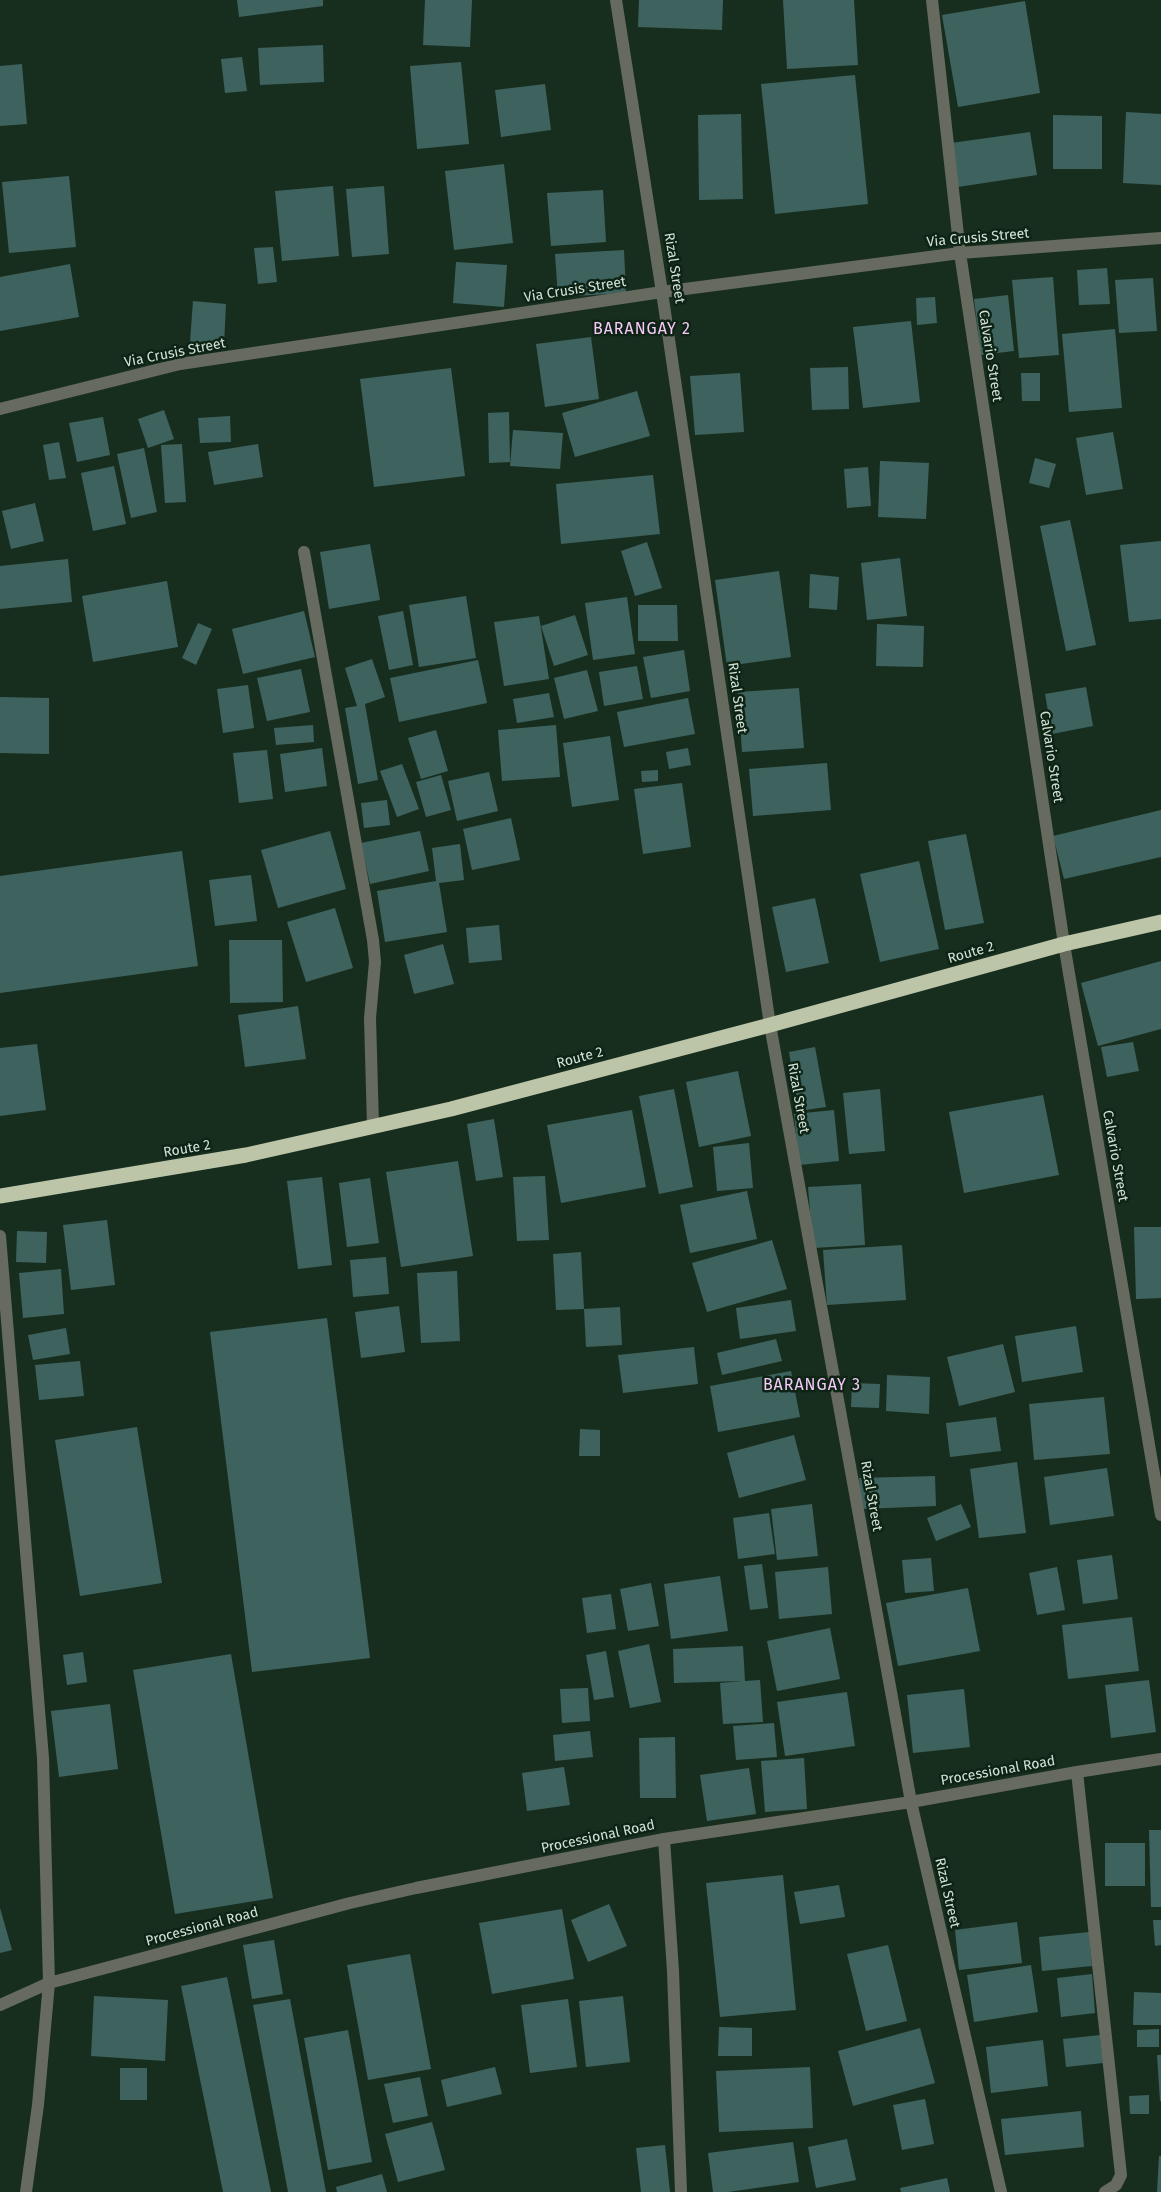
<!DOCTYPE html>
<html>
<head>
<meta charset="utf-8">
<style>
	body { margin:0 }
	canvas { display:block; background:#172e1f }
</style>
</head>
<body>
<canvas width="1161" height="2192"></canvas>
<script>
const c = document.querySelector('canvas').getContext('2d');
c.lineJoin = 'round';
function fill(path, color) { c.fillStyle = color; c.fill(path, 'evenodd'); }
function trace(path, color, width, dash) { c.strokeStyle = color; c.lineWidth = width; c.lineCap = dash ? 'butt' : 'round'; c.setLineDash(dash || []); c.stroke(path); }
function write(font, color, halo, rows, align = 'center') {
  c.font = font + ' "Fira Sans",sans-serif'; c.lineWidth = 5; c.setLineDash([]); c.textBaseline = 'middle'; c.strokeStyle = halo; c.fillStyle = color; for (const [text, x, y, turn = 0] of rows) {
    c.save(); c.translate(x, y); c.rotate((+turn || 0) * Math.PI / 180); c.textAlign = isNaN(turn) ? turn : align; if (halo) c.strokeText(text, 0, 0); c.fillText(text, 0, 0); c.restore();
  }
}
fill(new Path2D(`
	M 237,0 L 323,0 L 323,6 L 239,17 Z
	M 425,0 L 472,0 L 470,47 L 423,45 Z
	M 639,0 L 723,0 L 722,30 L 638,27 Z
	M 783,0 L 854,0 L 858,65 L 787,69 Z
	M 1025,1 L 1040,93 L 958,107 L 942,15 Z
	M 323,45 L 324,82 L 260,85 L 258,48 Z
	M 242,57 L 247,91 L 225,93 L 221,59 Z
	M 461,62 L 469,144 L 417,149 L 410,66 Z
	M 22,64 L 27,124 L 0,126 L 0,66 Z
	M 855,75 L 868,204 L 775,214 L 761,84 Z
	M 545,84 L 551,130 L 501,137 L 495,90 Z
	M 1126,112 L 1161,114 L 1161,185 L 1123,183 Z
	M 741,114 L 743,199 L 699,200 L 698,115 Z
	M 1053,115 L 1102,116 L 1102,169 L 1053,169 Z
	M 1030,132 L 1037,175 L 958,187 L 951,143 Z
	M 504,164 L 513,243 L 454,250 L 445,171 Z
	M 69,176 L 76,247 L 9,253 L 2,182 Z
	M 333,186 L 339,256 L 282,261 L 275,191 Z
	M 384,186 L 389,254 L 352,257 L 346,189 Z
	M 603,190 L 606,242 L 551,246 L 547,193 Z
	M 273,247 L 277,282 L 258,284 L 254,248 Z
	M 624,250 L 626,293 L 558,297 L 555,254 Z
	M 456,262 L 507,265 L 504,307 L 453,303 Z
	M 70,264 L 79,317 L 0,331 L 0,277 Z
	M 1107,268 L 1110,304 L 1079,305 L 1077,270 Z
	M 1053,277 L 1059,355 L 1019,358 L 1012,280 Z
	M 1153,278 L 1157,331 L 1119,333 L 1115,280 Z
	M 1008,295 L 1014,351 L 981,355 L 974,299 Z
	M 935,297 L 937,323 L 917,325 L 916,298 Z
	M 193,301 L 226,304 L 224,345 L 190,342 Z
	M 911,321 L 920,402 L 863,408 L 853,327 Z
	M 1115,329 L 1122,408 L 1069,412 L 1062,334 Z
	M 591,337 L 599,399 L 545,407 L 536,344 Z
	M 848,367 L 849,409 L 812,410 L 810,368 Z
	M 451,368 L 465,476 L 374,487 L 360,379 Z
	M 740,373 L 744,432 L 695,435 L 690,376 Z
	M 1021,373 L 1040,373 L 1040,401 L 1022,401 Z
	M 637,391 L 650,436 L 575,457 L 562,413 Z
	M 164,410 L 174,439 L 148,448 L 138,419 Z
	M 509,412 L 510,462 L 489,463 L 488,413 Z
	M 230,416 L 231,442 L 200,443 L 198,418 Z
	M 103,417 L 110,455 L 77,462 L 69,423 Z
	M 513,430 L 563,433 L 560,469 L 510,466 Z
	M 1113,432 L 1123,489 L 1086,495 L 1076,438 Z
	M 59,442 L 66,478 L 49,480 L 43,445 Z
	M 182,444 L 186,502 L 165,503 L 161,445 Z
	M 258,444 L 263,477 L 214,485 L 208,452 Z
	M 144,448 L 157,512 L 131,518 L 117,454 Z
	M 1035,458 L 1056,464 L 1049,488 L 1029,483 Z
	M 880,461 L 929,463 L 926,519 L 878,517 Z
	M 114,466 L 126,524 L 93,531 L 81,473 Z
	M 868,467 L 871,506 L 847,508 L 844,469 Z
	M 653,475 L 660,534 L 561,544 L 556,484 Z
	M 35,503 L 44,541 L 11,549 L 2,511 Z
	M 1070,520 L 1096,645 L 1066,651 L 1040,526 Z
	M 1161,541 L 1161,619 L 1129,622 L 1120,545 Z
	M 647,542 L 662,588 L 635,596 L 621,551 Z
	M 370,544 L 380,600 L 329,609 L 320,552 Z
	M 900,558 L 907,616 L 867,620 L 861,563 Z
	M 68,559 L 72,602 L 0,609 L 0,566 Z
	M 779,571 L 791,657 L 727,666 L 715,580 Z
	M 810,574 L 839,577 L 837,610 L 809,608 Z
	M 167,581 L 178,647 L 93,662 L 82,596 Z
	M 466,596 L 476,658 L 419,667 L 409,605 Z
	M 627,597 L 635,654 L 593,660 L 585,603 Z
	M 638,605 L 677,605 L 678,641 L 638,641 Z
	M 304,611 L 315,657 L 243,674 L 232,629 Z
	M 403,611 L 413,665 L 389,670 L 378,616 Z
	M 575,615 L 588,655 L 554,666 L 541,626 Z
	M 539,616 L 549,679 L 504,686 L 494,622 Z
	M 198,623 L 212,629 L 196,665 L 182,658 Z
	M 877,624 L 924,626 L 923,667 L 876,666 Z
	M 684,650 L 690,691 L 651,698 L 643,657 Z
	M 372,659 L 385,697 L 365,704 L 378,780 L 358,784 L 345,708 L 357,706 L 345,668 Z
	M 478,660 L 487,703 L 399,722 L 390,678 Z
	M 637,666 L 643,699 L 604,706 L 599,672 Z
	M 301,669 L 310,712 L 267,721 L 257,678 Z
	M 587,670 L 598,711 L 564,719 L 554,678 Z
	M 248,685 L 254,728 L 223,733 L 217,689 Z
	M 1086,687 L 1093,726 L 1052,734 L 1045,694 Z
	M 799,688 L 804,748 L 742,752 L 738,692 Z
	M 549,693 L 554,717 L 517,723 L 513,699 Z
	M 0,697 L 49,698 L 49,754 L 0,753 Z
	M 688,698 L 695,734 L 624,747 L 617,712 Z
	M 313,725 L 314,742 L 276,745 L 274,728 Z
	M 556,725 L 560,777 L 502,781 L 498,730 Z
	M 436,730 L 448,771 L 421,779 L 408,738 Z
	M 610,736 L 619,800 L 572,807 L 563,743 Z
	M 322,748 L 327,786 L 285,792 L 280,754 Z
	M 688,748 L 691,765 L 669,769 L 666,752 Z
	M 267,750 L 273,799 L 239,803 L 233,753 Z
	M 827,763 L 831,810 L 753,816 L 749,769 Z
	M 402,764 L 419,809 L 397,817 L 380,771 Z
	M 658,770 L 658,781 L 642,782 L 641,771 Z
	M 489,772 L 498,811 L 457,821 L 448,781 Z
	M 441,775 L 451,810 L 426,817 L 416,782 Z
	M 682,783 L 691,847 L 643,854 L 634,789 Z
	M 387,800 L 390,825 L 364,828 L 361,803 Z
	M 1161,810 L 1161,857 L 1064,879 L 1053,836 Z
	M 511,818 L 520,860 L 472,870 L 463,829 Z
	M 330,831 L 346,889 L 278,908 L 261,850 Z
	M 420,831 L 429,871 L 370,884 L 361,843 Z
	M 966,834 L 984,923 L 945,930 L 928,841 Z
	M 460,844 L 464,880 L 439,883 L 447,932 L 385,942 L 377,891 L 436,881 L 432,848 Z
	M 182,851 L 198,966 L 0,993 L 0,876 Z
	M 919,861 L 939,949 L 880,962 L 860,874 Z
	M 251,875 L 257,921 L 215,926 L 209,880 Z
	M 815,898 L 829,963 L 786,972 L 772,907 Z
	M 335,908 L 353,968 L 306,982 L 287,922 Z
	M 499,925 L 502,960 L 469,963 L 466,928 Z
	M 229,940 L 282,940 L 283,1002 L 230,1003 Z
	M 443,944 L 454,984 L 414,994 L 404,955 Z
	M 1161,961 L 1161,1029 L 1098,1046 L 1081,983 Z
	M 298,1006 L 306,1059 L 245,1067 L 238,1015 Z
	M 1133,1042 L 1139,1071 L 1107,1077 L 1101,1047 Z
	M 37,1044 L 46,1110 L 0,1116 L 0,1048 Z
	M 815,1047 L 826,1107 L 799,1111 L 789,1052 Z
	M 738,1071 L 751,1136 L 699,1147 L 686,1082 Z
	M 674,1089 L 693,1187 L 659,1194 L 639,1096 Z
	M 880,1089 L 885,1151 L 849,1154 L 843,1093 Z
	M 1043,1095 L 1059,1175 L 964,1193 L 949,1112 Z
	M 632,1110 L 646,1187 L 561,1203 L 547,1125 Z
	M 834,1110 L 839,1161 L 799,1165 L 794,1114 Z
	M 494,1119 L 503,1177 L 476,1181 L 467,1124 Z
	M 749,1143 L 753,1188 L 717,1191 L 713,1147 Z
	M 458,1161 L 473,1256 L 401,1267 L 386,1172 Z
	M 545,1176 L 549,1240 L 517,1241 L 513,1177 Z
	M 322,1177 L 332,1265 L 298,1269 L 287,1181 Z
	M 370,1178 L 379,1243 L 347,1247 L 339,1183 Z
	M 861,1184 L 865,1245 L 813,1248 L 808,1187 Z
	M 747,1191 L 757,1239 L 690,1253 L 680,1205 Z
	M 107,1220 L 115,1285 L 71,1290 L 63,1225 Z
	M 1134,1227 L 1161,1227 L 1161,1298 L 1136,1299 Z
	M 17,1231 L 47,1232 L 46,1263 L 16,1262 Z
	M 772,1240 L 787,1289 L 707,1312 L 692,1263 Z
	M 902,1245 L 906,1300 L 827,1305 L 823,1250 Z
	M 581,1252 L 584,1309 L 556,1310 L 553,1254 Z
	M 386,1257 L 389,1294 L 353,1297 L 350,1260 Z
	M 61,1269 L 64,1314 L 23,1318 L 19,1273 Z
	M 457,1271 L 460,1341 L 421,1343 L 417,1273 Z
	M 791,1300 L 796,1331 L 740,1339 L 736,1308 Z
	M 399,1306 L 405,1352 L 361,1358 L 355,1312 Z
	M 620,1307 L 622,1345 L 586,1347 L 584,1309 Z
	M 327,1318 L 370,1658 L 252,1672 L 210,1332 Z
	M 1076,1326 L 1083,1372 L 1022,1382 L 1015,1336 Z
	M 66,1328 L 70,1354 L 33,1360 L 28,1335 Z
	M 776,1339 L 782,1361 L 722,1375 L 717,1353 Z
	M 1003,1344 L 1015,1392 L 959,1406 L 947,1357 Z
	M 694,1347 L 698,1384 L 623,1393 L 618,1355 Z
	M 80,1361 L 84,1396 L 39,1400 L 35,1365 Z
	M 791,1371 L 800,1417 L 718,1432 L 710,1386 Z
	M 887,1375 L 930,1377 L 929,1414 L 886,1411 Z
	M 852,1383 L 880,1384 L 879,1408 L 851,1407 Z
	M 1104,1397 L 1110,1454 L 1034,1460 L 1029,1404 Z
	M 996,1417 L 1001,1451 L 950,1457 L 946,1423 Z
	M 137,1427 L 162,1583 L 80,1596 L 55,1440 Z
	M 580,1429 L 600,1430 L 600,1456 L 579,1456 Z
	M 794,1435 L 806,1480 L 739,1498 L 727,1453 Z
	M 1017,1462 L 1026,1533 L 979,1538 L 970,1469 Z
	M 1107,1468 L 1114,1516 L 1050,1525 L 1044,1477 Z
	M 935,1476 L 936,1506 L 861,1509 L 859,1478 Z
	M 812,1504 L 818,1556 L 777,1560 L 771,1509 Z
	M 961,1504 L 971,1527 L 936,1541 L 927,1518 Z
	M 769,1513 L 775,1554 L 738,1559 L 733,1518 Z
	M 1112,1555 L 1118,1599 L 1083,1604 L 1077,1560 Z
	M 931,1558 L 934,1591 L 905,1593 L 902,1560 Z
	M 762,1564 L 768,1608 L 750,1610 L 744,1566 Z
	M 828,1567 L 832,1614 L 779,1619 L 775,1572 Z
	M 1057,1567 L 1065,1610 L 1037,1615 L 1029,1573 Z
	M 720,1576 L 728,1631 L 671,1639 L 664,1584 Z
	M 651,1583 L 659,1626 L 628,1631 L 620,1589 Z
	M 968,1588 L 980,1651 L 898,1666 L 886,1603 Z
	M 611,1594 L 616,1629 L 587,1633 L 582,1598 Z
	M 1132,1617 L 1139,1671 L 1068,1679 L 1062,1625 Z
	M 830,1628 L 840,1679 L 777,1691 L 767,1641 Z
	M 649,1644 L 661,1702 L 630,1708 L 618,1651 Z
	M 743,1646 L 745,1681 L 760,1680 L 763,1722 L 723,1724 L 720,1683 L 742,1681 L 674,1683 L 673,1649 Z
	M 606,1651 L 614,1697 L 594,1700 L 586,1655 Z
	M 83,1652 L 87,1682 L 67,1685 L 63,1655 Z
	M 231,1654 L 273,1898 L 175,1914 L 133,1670 Z
	M 1149,1680 L 1156,1732 L 1111,1738 L 1105,1685 Z
	M 588,1688 L 590,1721 L 562,1723 L 560,1689 Z
	M 964,1689 L 970,1747 L 913,1753 L 907,1695 Z
	M 847,1692 L 855,1746 L 785,1756 L 777,1702 Z
	M 110,1704 L 118,1769 L 59,1777 L 51,1711 Z
	M 774,1723 L 777,1757 L 736,1760 L 733,1726 Z
	M 590,1731 L 593,1757 L 555,1761 L 553,1735 Z
	M 675,1737 L 676,1798 L 640,1798 L 639,1738 Z
	M 804,1758 L 807,1809 L 765,1812 L 761,1761 Z
	M 564,1767 L 570,1805 L 527,1811 L 522,1773 Z
	M 749,1768 L 756,1814 L 707,1821 L 700,1775 Z
	M 1149,1830 L 1161,1830 L 1161,1907 L 1151,1907 Z
	M 1105,1843 L 1145,1843 L 1145,1886 L 1105,1886 Z
	M 783,1875 L 796,2010 L 720,2017 L 706,1883 Z
	M 839,1885 L 845,1917 L 800,1924 L 794,1892 Z
	M 609,1904 L 627,1946 L 588,1962 L 571,1920 Z
	M 0,1908 L 12,1950 L 0,1953 Z
	M 562,1909 L 574,1979 L 492,1994 L 479,1923 Z
	M 1153,1920 L 1161,1920 L 1161,1945 L 1155,1946 Z
	M 1017,1922 L 1022,1963 L 959,1970 L 955,1930 Z
	M 1089,1932 L 1092,1966 L 1042,1971 L 1039,1937 Z
	M 274,1940 L 283,1994 L 252,1999 L 243,1945 Z
	M 888,1945 L 907,2021 L 866,2031 L 847,1954 Z
	M 410,1954 L 431,2069 L 368,2080 L 347,1965 Z
	M 1031,1965 L 1038,2012 L 974,2022 L 967,1975 Z
	M 1092,1974 L 1095,2013 L 1061,2017 L 1057,1978 Z
	M 227,1977 L 271,2192 L 223,2192 L 181,1986 Z
	M 1134,1992 L 1161,1993 L 1161,2025 L 1133,2025 Z
	M 94,1996 L 168,2000 L 165,2061 L 91,2056 Z
	M 623,1996 L 630,2062 L 586,2067 L 579,2001 Z
	M 290,1999 L 326,2192 L 288,2192 L 253,2005 Z
	M 568,1999 L 577,2067 L 530,2073 L 521,2005 Z
	M 719,2027 L 752,2028 L 752,2056 L 718,2056 Z
	M 920,2028 L 935,2083 L 853,2106 L 838,2051 Z
	M 1159,2029 L 1159,2047 L 1137,2047 L 1137,2030 Z
	M 348,2030 L 372,2162 L 328,2170 L 304,2038 Z
	M 1100,2035 L 1103,2063 L 1066,2067 L 1063,2039 Z
	M 1043,2040 L 1048,2086 L 991,2093 L 986,2047 Z
	M 1157,2055 L 1161,2055 L 1161,2101 L 1160,2101 Z
	M 495,2067 L 502,2094 L 447,2107 L 441,2080 Z
	M 810,2067 L 813,2128 L 719,2132 L 716,2071 Z
	M 120,2068 L 147,2068 L 147,2100 L 120,2100 Z
	M 420,2077 L 428,2116 L 393,2123 L 384,2084 Z
	M 1149,2095 L 1149,2114 L 1130,2114 L 1129,2096 Z
	M 925,2099 L 934,2144 L 902,2150 L 893,2105 Z
	M 1081,2111 L 1084,2147 L 1005,2155 L 1001,2119 Z
	M 432,2122 L 445,2170 L 398,2182 L 385,2134 Z
	M 847,2139 L 856,2180 L 816,2188 L 808,2147 Z
	M 793,2142 L 799,2182 L 728,2192 L 713,2192 L 708,2153 Z
	M 665,2145 L 670,2192 L 641,2192 L 636,2148 Z
	M 1159,2156 L 1161,2156 L 1161,2192 L 1157,2192 Z
	M 382,2174 L 387,2192 L 337,2192 L 336,2187 Z
	M 947,2178 L 950,2192 L 901,2192 L 900,2188 Z`), '#3e625e');
trace(new Path2D(`
	M 616,0 L 662,292 L 770,1025 L 911,1802 L 1001,2192
	M 932,0 L 960,253 L 1064,944 L 1161,1515
	M 0,409 L 180,364 L 662,292 L 960,253 L 1161,238
	M 304,552 L 373,940 L 375,962 L 370,1018 L 373,1126
	M 0,1236 L 43,1758 L 49,1983 L 38,2105 L 26,2192
	M 1077,1772 L 1121,2175 L 1116,2185 L 1105,2192
	M 664,1839 L 673,1971 L 681,2192
	M 0,2005 L 49,1983 L 350,1903 L 416,1888 L 664,1839 L 911,1802 L 1077,1772 L 1161,1759`), '#676a5e', 12);
trace(new Path2D(`
	M 0,1196 L 246,1155 L 451,1109 L 770,1025 L 1064,944 L 1161,922`), '#bdc5a8', 15);
write('14px', '#d3e1d7', '#0d2415', [
	["Via Crusis Street",978,238,-5],
	["Rizal Street",674,268,81],
	["Via Crusis Street",575,290,-9],
	["Via Crusis Street",175,353,-11],
	["Calvario Street",990,356,81],
	["Rizal Street",737,698,82],
	["Calvario Street",1051,757,81],
	["Route 2",971,953,-16],
	["Route 2",580,1058,-15],
	["Rizal Street",798,1098,80],
	["Route 2",187,1149,-10],
	["Calvario Street",1115,1156,80],
	["Rizal Street",871,1496,80],
	["Processional Road",998,1771,-10],
	["Processional Road",598,1837,-12],
	["Rizal Street",947,1893,77],
	["Processional Road",202,1927,-15]
]);
c.letterSpacing = '1px';
write('16px', '#f7cafa', '#0d2415', [
	["BARANGAY 2",642,330],
	["BARANGAY 3",812,1386]
]);
c.letterSpacing = '0px';
</script>
</body>
</html>
